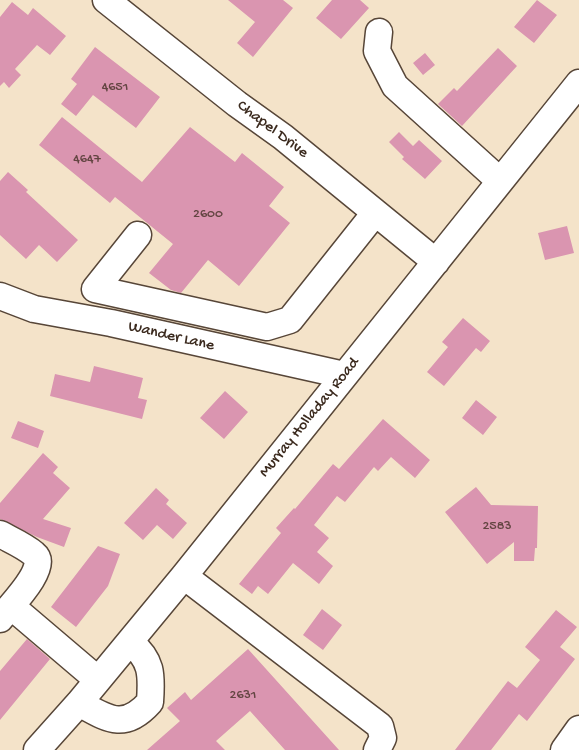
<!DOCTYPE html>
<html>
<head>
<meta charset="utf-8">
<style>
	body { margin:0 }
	canvas { display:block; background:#f4e3c9 }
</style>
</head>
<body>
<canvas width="579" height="750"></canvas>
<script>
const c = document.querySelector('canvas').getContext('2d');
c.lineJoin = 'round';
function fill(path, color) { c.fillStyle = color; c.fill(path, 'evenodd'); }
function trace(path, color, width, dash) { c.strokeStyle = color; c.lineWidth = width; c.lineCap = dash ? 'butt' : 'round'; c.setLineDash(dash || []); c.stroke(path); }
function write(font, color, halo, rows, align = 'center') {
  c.font = font + ' "Gochi Hand",sans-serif'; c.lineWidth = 5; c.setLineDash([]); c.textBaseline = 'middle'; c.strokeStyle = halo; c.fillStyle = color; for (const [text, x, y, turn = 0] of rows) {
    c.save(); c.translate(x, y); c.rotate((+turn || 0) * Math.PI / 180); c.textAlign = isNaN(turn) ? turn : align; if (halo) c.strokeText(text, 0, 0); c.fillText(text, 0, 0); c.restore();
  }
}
fill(new Path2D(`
	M 228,0 L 283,0 L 293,8 L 253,57 L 237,43 L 255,22 Z
	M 332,0 L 360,0 L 369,8 L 341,39 L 316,18 Z
	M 537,0 L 557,15 L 534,43 L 514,27 Z
	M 12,2 L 28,15 L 33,8 L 66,36 L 50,55 L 37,45 L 15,69 L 21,75 L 9,88 L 4,82 L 0,86 L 0,17 Z
	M 95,47 L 160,97 L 136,128 L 93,95 L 76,116 L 61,104 L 77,84 L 71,79 Z
	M 498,48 L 517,66 L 462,126 L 438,104 L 454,88 L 457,91 Z
	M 425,53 L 435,65 L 423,75 L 413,63 Z
	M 62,117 L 142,182 L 190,127 L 235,162 L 242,153 L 284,187 L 269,206 L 290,223 L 239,286 L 208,260 L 181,293 L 171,290 L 149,273 L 173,244 L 115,197 L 110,203 L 39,145 Z
	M 399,132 L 413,146 L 419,140 L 442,161 L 425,179 L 402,159 L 404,157 L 389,142 Z
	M 8,172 L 28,190 L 26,192 L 78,240 L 57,262 L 39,245 L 26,259 L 0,235 L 0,181 Z
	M 567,226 L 574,253 L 545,260 L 538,233 Z
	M 463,318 L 490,341 L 481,352 L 476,348 L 444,386 L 427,372 L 448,347 L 442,342 Z
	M 94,366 L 143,378 L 138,398 L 147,400 L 142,419 L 50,396 L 55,374 L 90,382 Z
	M 225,391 L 248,412 L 224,439 L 200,418 Z
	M 476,400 L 497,417 L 483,435 L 462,418 Z
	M 383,419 L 430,460 L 415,478 L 391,457 L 378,471 L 374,467 L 345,502 L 337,496 L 314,525 L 329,538 L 317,552 L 333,566 L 319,584 L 293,563 L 268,594 L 258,586 L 252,594 L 239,584 L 281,533 L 276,528 L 294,508 L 295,509 L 333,464 L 339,469 Z
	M 18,421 L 44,431 L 38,448 L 11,438 Z
	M 43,453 L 58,467 L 53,473 L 70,488 L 43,519 L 71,528 L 64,547 L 37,537 L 0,519 L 0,503 Z
	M 476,487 L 491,505 L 538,506 L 537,548 L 535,548 L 534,561 L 514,561 L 514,542 L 487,564 L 445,512 Z
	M 156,488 L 169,500 L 166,504 L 187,523 L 173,539 L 157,525 L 143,540 L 124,523 Z
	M 98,546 L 120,554 L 108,586 L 76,627 L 51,607 Z
	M 322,609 L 342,625 L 323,650 L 303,635 Z
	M 556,610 L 577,627 L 560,647 L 575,659 L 527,721 L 519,714 L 491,750 L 455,750 L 508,681 L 517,688 L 540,660 L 525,647 Z
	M 27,639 L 50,659 L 0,720 L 0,671 Z
	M 248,649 L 339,750 L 285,750 L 250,711 L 216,741 L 225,750 L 147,750 L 180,721 L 167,708 L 185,692 L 191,700 Z`), '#da95b0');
const minor = new Path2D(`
	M 106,0 L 237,104 L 283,137 L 436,262
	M 379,32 L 377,51 L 395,86 L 500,181
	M 138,235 L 95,289 L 267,327 L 290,320 L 375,213
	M 0,296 L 34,309 L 111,323 L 344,375
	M 0,534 C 11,540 25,546 34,554 C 50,567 9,607 0,619
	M 184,576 L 380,726 L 383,738 L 377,750
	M 11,606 L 98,680
	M 79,703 C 108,719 124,731 150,702 C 152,674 152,660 130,642
	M 37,750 L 79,703 L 184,576 L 579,83
	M 564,750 L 579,729`);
trace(minor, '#574638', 29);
trace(minor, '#fff', 26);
write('14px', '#634542', null, [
	["4651",115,88],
	["4647",87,160],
	["2600",208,215],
	["2583",497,527],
	["2631",243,696]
]);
write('16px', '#3b2a1e', '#fff', [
	["Chapel Drive",272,130,37],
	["Wander Lane",171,337,13],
	["Murray Holladay Road",310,418,-51]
]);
</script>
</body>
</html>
